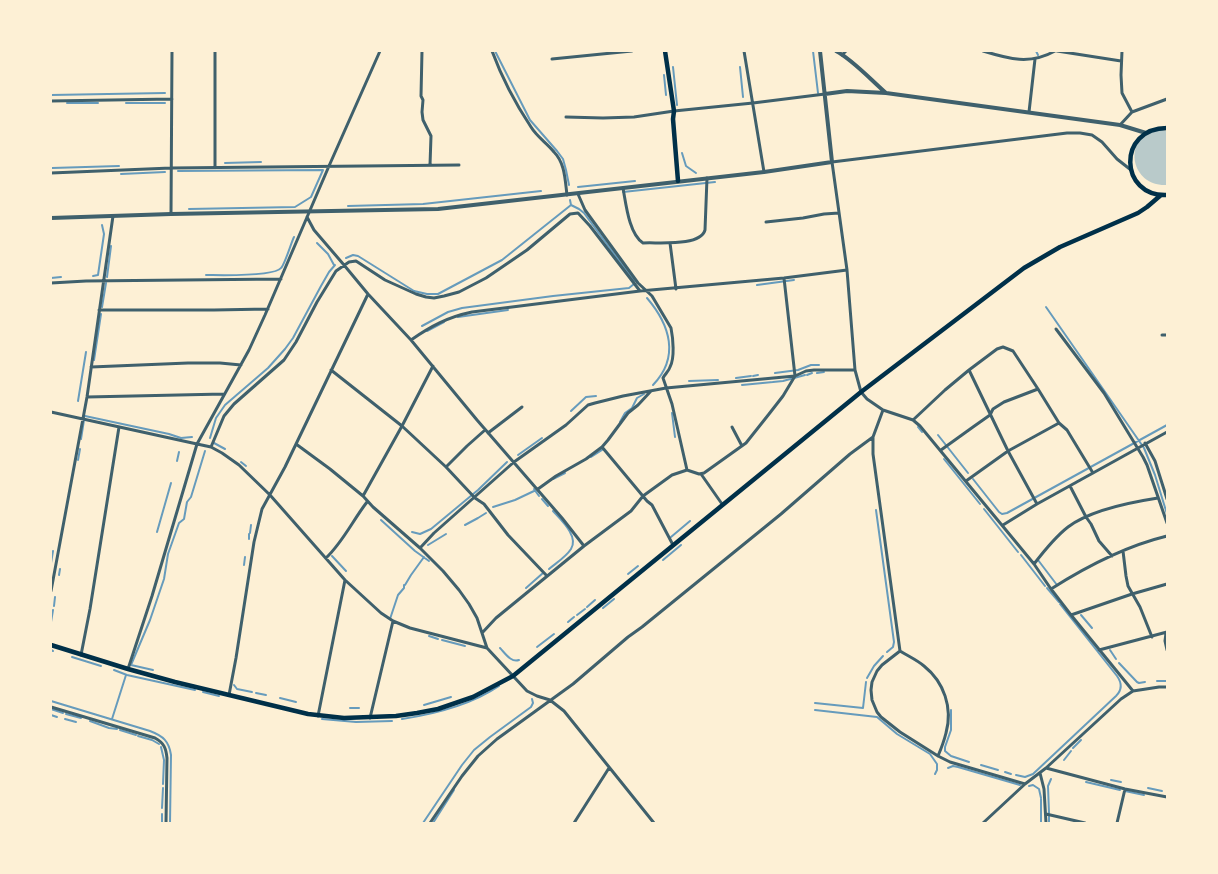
<!DOCTYPE html>
<html>
<head>
<meta charset="utf-8">
<style>
	body { margin:0 }
	#map { position:relative; width:1218px; height:874px; overflow:hidden; background:#fdf0d5; font-family:Arial,sans-serif }
	canvas { display:block }
	.frame { position:absolute; inset:0; border:52px solid #fdf0d5; pointer-events:none }
</style>
</head>
<body>
<div id="map">
<canvas width="1218" height="874"></canvas>
<div class="frame"></div>
</div>
<script>
const c = document.querySelector('canvas').getContext('2d');
c.lineJoin = 'round';
function fill(path, color) { c.fillStyle = color; c.fill(path, 'evenodd'); }
function trace(path, color, width, dash) { c.strokeStyle = color; c.lineWidth = width; c.lineCap = dash ? 'butt' : 'round'; c.setLineDash(dash || []); c.stroke(path); }
fill(new Path2D(`
	M 1162,130 L 1167,131 L 1167,185 C 1132,187 1122,142 1153,131 C 1156,130 1159,130 1162,130 Z`), '#b9caca');
trace(new Path2D(`
	M 495,51 L 530,120 L 557,151 L 563,159 L 566,170 L 569,185
	M 813,51 L 818,93
	M 1036,51 L 1038,55
	M 673,67 L 677,105
	M 740,67 L 743,97
	M 664,75 L 666,95
	M 51,95 L 165,93
	M 67,103 L 98,103
	M 126,103 L 165,103
	M 682,153 L 686,166 L 696,173
	M 225,163 L 261,162
	M 52,168 L 119,166
	M 178,171 L 323,170 L 311,197 L 295,207 L 189,209
	M 121,174 L 165,172
	M 578,187 L 635,181
	M 623,192 L 715,182
	M 570,200 L 571,205
	M 571,205 L 579,209 L 584,213 L 634,281
	M 348,206 L 423,204 L 541,191
	M 317,243 L 328,254 L 334,265
	M 346,258 L 353,255 L 358,256 L 414,291 L 427,294 L 438,294 L 502,260 L 571,205
	M 206,275 C 219,275 274,277 281,268 C 285,264 291,243 294,237
	M 93,276 L 98,275 L 104,234 L 102,225
	M 107,277 L 111,246
	M 51,278 L 61,277
	M 757,285 L 794,280
	M 647,298 C 670,325 680,357 653,385
	M 102,307 L 106,283
	M 1046,307 L 1144,448 L 1155,475 L 1167,514
	M 458,317 L 508,310
	M 422,326 L 448,312 L 462,308 L 553,296 L 629,288 L 634,284
	M 427,331 L 444,322
	M 94,360 L 101,314
	M 775,373 L 798,370 L 811,365 L 819,365
	M 817,373 L 824,372
	M 807,375 L 812,373
	M 753,376 L 758,375
	M 736,378 L 751,376
	M 689,381 L 718,380
	M 773,382 L 783,381 L 805,375
	M 742,385 L 773,382
	M 78,401 L 86,352
	M 571,411 L 586,397 L 596,396
	M 672,413 L 675,437
	M 85,416 L 169,434 L 181,438 L 192,437
	M 620,422 L 625,413 L 632,408 L 637,398 L 644,394
	M 918,427 L 922,432
	M 938,435 L 968,473
	M 210,438 L 216,418 L 225,405 L 268,368 L 285,349 L 293,338 L 321,286 L 329,272 L 335,265
	M 81,439 L 84,420
	M 214,443 L 225,449
	M 518,455 L 542,438
	M 591,457 L 602,450 L 603,447
	M 944,459 L 980,504
	M 78,460 L 80,449
	M 177,461 L 179,452
	M 241,462 L 246,466
	M 553,479 L 565,473
	M 973,479 L 999,512 L 1002,514 L 1007,513 L 1167,425
	M 534,489 L 539,496
	M 542,499 L 548,506
	M 493,507 L 515,500 L 534,491
	M 984,509 L 1018,552
	M 876,510 L 894,642 L 893,647 L 887,652
	M 381,520 L 415,551 L 429,561
	M 465,525 L 478,518 L 486,513
	M 157,532 L 171,483
	M 412,532 L 420,534 L 431,529 L 478,490 L 507,462
	M 250,533 L 251,525
	M 671,537 L 690,521
	M 249,539 L 249,534
	M 428,545 L 446,534
	M 1021,555 L 1045,586
	M 332,556 L 346,571
	M 663,560 L 681,545
	M 1038,560 L 1057,585
	M 51,563 L 53,551
	M 244,565 L 245,557
	M 549,569 C 556,563 566,557 571,549 C 579,536 561,520 553,511
	M 628,574 L 638,566
	M 59,575 L 60,569
	M 526,588 L 543,573
	M 1047,588 L 1059,602
	M 54,606 L 55,597
	M 587,607 L 595,600
	M 603,608 L 614,599
	M 577,615 L 585,609
	M 1081,615 L 1092,628
	M 390,619 L 398,595 L 404,588 L 404,585 L 405,585 L 411,575 L 424,557
	M 51,622 L 53,610
	M 568,622 L 574,617
	M 429,636 L 438,639
	M 442,640 L 465,646
	M 537,647 L 554,634
	M 500,648 C 505,653 511,663 519,660
	M 51,650 L 53,651
	M 1110,650 L 1116,659
	M 72,657 L 101,666
	M 1119,663 L 1137,682 L 1139,683 L 1145,682
	M 131,665 L 150,620 L 164,579 L 168,554 L 179,523 L 184,519 L 187,502 L 191,497 L 205,451
	M 131,665 L 153,670
	M 114,670 L 127,675 L 195,690
	M 867,678 L 874,666 L 883,656
	M 1157,681 L 1167,681
	M 234,685 L 237,689 L 252,692
	M 203,692 L 219,696
	M 256,693 L 266,695
	M 280,698 L 296,702
	M 51,701 L 150,731 C 163,736 169,741 171,755 L 170,823
	M 815,703 L 863,708 L 866,682
	M 424,705 L 451,697
	M 350,708 L 359,708
	M 51,709 L 63,713
	M 815,710 L 877,717 L 897,734 L 930,754 L 937,764 L 937,770 L 935,774
	M 951,710 L 951,730 L 945,747 L 945,751 L 951,756 L 969,762
	M 66,714 L 81,718
	M 51,715 L 57,717
	M 65,719 L 76,722
	M 112,719 L 126,675
	M 322,719 L 356,722 L 392,721
	M 402,719 C 435,714 471,705 499,686
	M 90,721 L 109,728 L 117,729
	M 120,730 L 136,735
	M 138,736 L 152,740 L 159,744
	M 161,747 L 164,760 L 163,784
	M 1073,748 L 1081,740
	M 1064,760 L 1071,751
	M 981,765 L 998,770
	M 948,768 L 953,766 L 958,767 L 1020,785
	M 1005,772 L 1011,774
	M 1016,775 L 1025,777 L 1033,774 L 1116,696 C 1122,690 1122,683 1117,676 L 1060,604
	M 1111,780 L 1121,782
	M 1086,782 L 1120,790
	M 1029,786 L 1033,785 L 1039,789 L 1041,798
	M 1148,788 L 1162,791
	M 1125,791 L 1144,795
	M 1041,799 L 1041,823
	M 162,808 L 163,788
	M 1049,813 L 1048,786 L 1051,779
	M 162,823 L 162,814
	M 423,823 L 462,765 L 474,750 L 490,737 L 531,707 L 533,703 L 532,699
	M 433,823 L 454,790
	M 1049,823 L 1049,815`), '#669bbc', 2);
trace(new Path2D(`
	M 215,51 L 215,167
	M 422,51 L 421,96 L 423,100 L 422,112 L 423,120 L 431,136 L 430,165
	M 492,51 C 502,78 515,103 531,127 C 537,137 547,143 554,152 C 565,163 565,180 567,195
	M 744,51 L 764,172
	M 983,51 C 1009,59 1030,65 1055,51
	M 1057,51 L 1121,61
	M 1122,51 L 1121,75 L 1122,93 L 1132,112
	M 842,55 L 846,51
	M 552,59 L 632,51
	M 51,101 L 172,99
	M 1029,112 L 1035,59
	M 566,117 L 603,118 L 634,117 L 674,111 L 753,103 L 825,94
	M 1120,125 L 1132,112 L 1167,99
	M 51,173 L 171,168 L 459,165
	M 623,188 C 626,204 629,234 643,243 C 658,242 700,247 705,230 L 707,178
	M 171,214 L 172,51
	M 307,217 L 314,230 L 344,265 L 368,294 L 411,340 L 477,420 L 562,518 L 584,546
	M 766,222 L 803,218 L 824,214 L 839,213
	M 670,243 L 676,289
	M 51,283 L 86,281 L 281,279
	M 99,310 L 214,310 L 268,309
	M 1056,329 L 1104,393 L 1143,457 L 1147,465 L 1167,523
	M 1162,335 L 1167,335
	M 411,340 C 431,326 448,317 472,312 L 640,291 L 784,278 L 847,270
	M 91,367 L 188,363 L 220,363 L 241,365
	M 331,370 L 402,426 L 446,467 L 475,498 L 484,504 L 508,535 L 547,576
	M 969,370 L 1008,451 L 1037,504
	M 87,397 L 224,394
	M 883,410 L 913,420 L 920,426 L 1034,564 L 1051,589 L 1071,615 L 1133,691
	M 51,412 L 197,444 L 211,447 L 222,453 L 239,465 L 270,495 L 345,580 L 381,613 L 393,621 L 410,628 L 487,648 L 527,691 L 537,696 L 550,700 L 564,711 L 654,823
	M 913,420 L 945,390 L 969,370 L 997,349 L 1003,347 L 1013,351 L 1038,389 L 1059,423 L 1067,430 L 1093,473
	M 732,427 L 742,446
	M 488,433 L 522,407
	M 1145,443 L 1155,461 L 1167,499
	M 296,444 L 330,469 L 363,496 L 373,507 L 420,548 L 443,571 L 459,590 L 469,604 L 477,618 L 487,648
	M 211,447 L 224,416 L 234,404 L 284,360 L 296,342 L 317,302 L 336,271 L 349,262 L 356,261 L 385,280 L 416,294 L 426,297 L 434,298 L 444,296 L 459,292 L 486,278 L 527,250 L 570,214 L 578,213 L 590,226 L 640,291
	M 602,447 L 647,501 L 652,505 L 673,545
	M 941,450 L 973,427 L 990,415 L 993,409 L 1004,402 L 1038,389
	M 446,467 L 467,446 L 485,430
	M 687,470 L 699,474 L 704,473 L 746,443 L 769,414 L 783,396 L 795,376 L 784,278
	M 701,474 L 722,504
	M 966,481 L 1008,451 L 1059,423
	M 1070,486 L 1086,517 L 1091,524 L 1099,541 L 1112,556
	M 538,489 L 556,476 L 586,459 L 602,447 L 608,440 L 628,413 L 638,405 L 651,391
	M 363,496 L 402,426 L 433,366
	M 1003,525 L 1037,504 L 1167,432
	M 420,548 L 434,533 L 514,462 L 566,425 L 588,405 L 595,403 L 623,396 L 666,388 L 795,376 L 806,371 L 814,370 L 855,370
	M 1123,551 L 1126,576 L 1128,586 L 1140,607 L 1152,637
	M 326,558 C 343,542 353,520 367,502
	M 1034,564 C 1044,551 1055,537 1068,527 C 1089,511 1132,502 1158,498
	M 1051,589 C 1087,566 1126,546 1167,536
	M 51,591 L 87,397 L 113,216
	M 1071,615 L 1132,594 L 1167,584
	M 482,633 L 496,618 L 584,546 L 631,511 L 643,496 L 672,475 L 687,470 L 672,404 L 663,378 C 665,374 669,371 670,367 C 675,358 673,338 671,328 L 652,296 L 638,283 L 585,210 L 578,194
	M 1166,633 L 1165,641 L 1167,650
	M 1099,650 L 1167,632
	M 900,651 L 882,665 L 877,671 L 872,682 L 871,690 L 872,700 L 877,712 L 881,717 L 900,732 L 938,756 L 950,762 L 1025,784
	M 81,655 L 90,609 L 119,427
	M 128,669 L 152,596 L 197,444 L 249,350 L 265,315 L 329,166 L 380,51
	M 229,695 L 236,658 L 254,542 L 262,509 L 285,467 L 368,294
	M 51,707 L 155,738 C 164,743 166,748 167,758 L 166,823
	M 318,716 L 345,580
	M 370,718 L 393,621
	M 938,756 C 941,749 944,741 946,733 C 953,708 944,682 924,666 C 917,660 908,656 900,651 L 873,454 L 873,437 L 883,410 L 867,399 L 861,392 L 855,370 L 847,270 L 832,162 L 1067,133 L 1080,133 L 1092,135 L 1102,142 L 1117,159 L 1131,170
	M 1046,768 L 1125,789 L 1167,797
	M 1040,773 L 1044,789 L 1046,823
	M 1046,814 L 1085,823
	M 430,823 L 462,776 L 478,756 L 497,739 L 573,684 L 628,637 L 642,627 L 781,514 L 850,454 L 873,437
	M 574,823 L 609,768
	M 983,823 L 1025,784 L 1046,768 L 1121,699 L 1133,691 L 1159,687 L 1167,687
	M 1117,823 L 1125,789`), '#3f606c', 3);
trace(new Path2D(`
	M 836,51 C 853,60 871,80 886,93
	M 825,94 L 847,91 L 886,93 L 1120,125 L 1146,133
	M 51,218 L 171,214 L 438,209 L 764,172 L 832,162 L 820,51`), '#3f606c', 4);
trace(new Path2D(`
	M 665,51 L 674,111 L 673,119 L 678,181
	M 1167,128 C 1117,128 1119,197 1167,195
	M 51,645 L 128,669 L 175,682 L 308,714 L 344,718 L 396,716 L 417,713 L 438,709 L 473,697 L 513,676 L 861,392 L 1024,268 L 1060,247 L 1138,213 L 1147,207 L 1161,195`), '#003049', 4.5);
</script>
</body>
</html>
